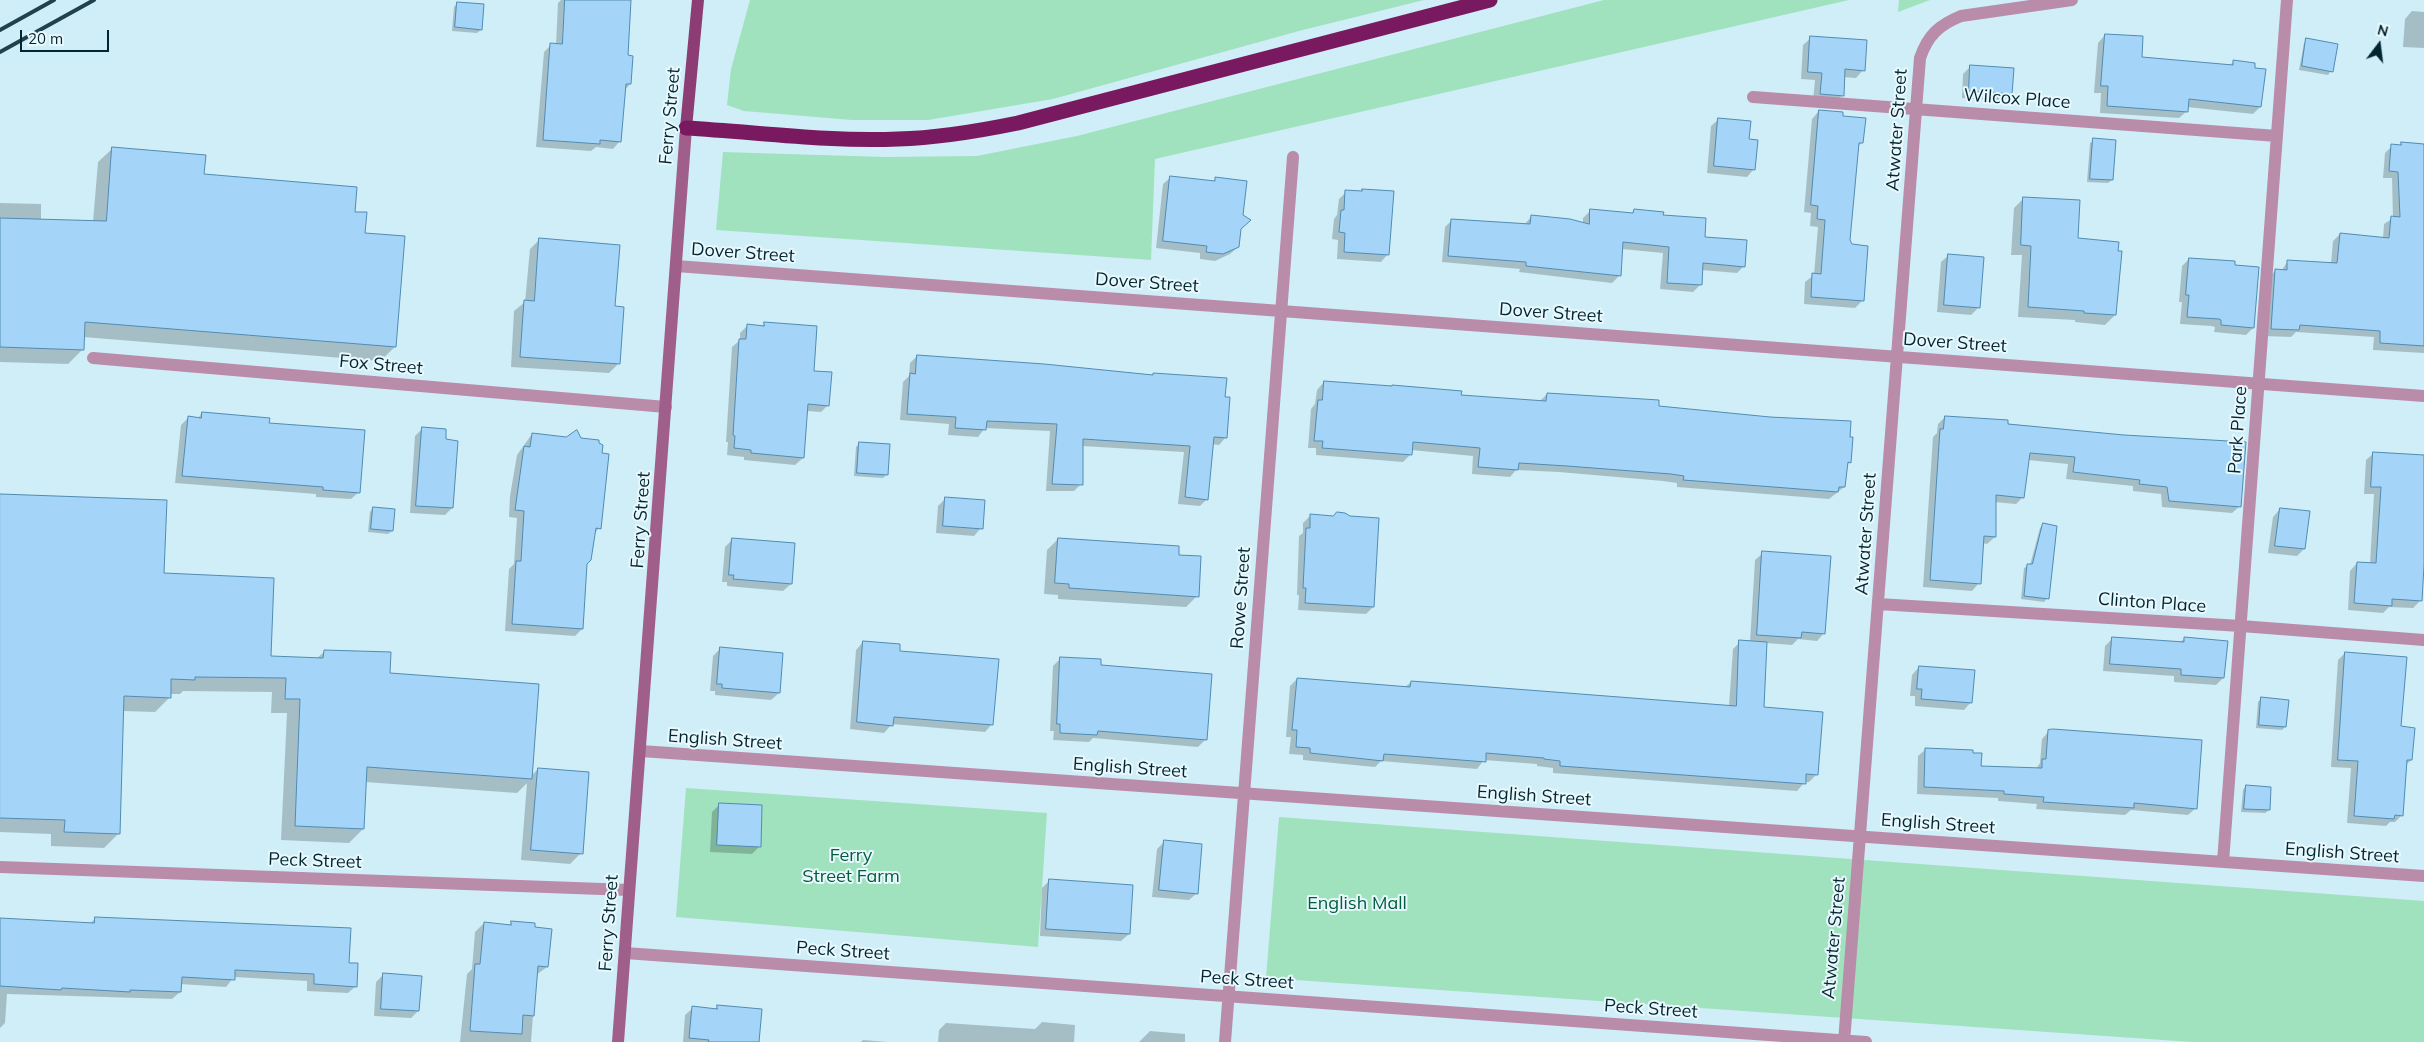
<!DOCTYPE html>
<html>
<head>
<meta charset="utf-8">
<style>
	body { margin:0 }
	#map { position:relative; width:2424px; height:1042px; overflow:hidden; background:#cfeef8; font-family:Mulish,sans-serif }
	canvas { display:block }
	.north { position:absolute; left:2354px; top:20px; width:50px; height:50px; -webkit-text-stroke:4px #e9f8fd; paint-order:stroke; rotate:15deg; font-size:14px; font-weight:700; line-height:20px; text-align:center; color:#022630 }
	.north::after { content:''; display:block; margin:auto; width:18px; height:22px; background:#022630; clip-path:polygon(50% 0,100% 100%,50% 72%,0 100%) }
	.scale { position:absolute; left:20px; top:30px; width:89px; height:22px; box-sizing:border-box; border:2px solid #022630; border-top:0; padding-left:6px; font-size:15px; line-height:18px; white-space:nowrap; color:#022630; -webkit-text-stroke:4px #e9f8fd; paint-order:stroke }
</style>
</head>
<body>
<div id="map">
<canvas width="2424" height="1042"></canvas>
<div class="north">N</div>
<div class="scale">20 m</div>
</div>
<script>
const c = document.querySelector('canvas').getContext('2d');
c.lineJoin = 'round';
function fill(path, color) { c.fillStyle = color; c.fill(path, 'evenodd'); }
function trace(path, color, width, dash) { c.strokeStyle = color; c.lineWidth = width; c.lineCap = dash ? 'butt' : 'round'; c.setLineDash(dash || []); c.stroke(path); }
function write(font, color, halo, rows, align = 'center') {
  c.font = font + ' Mulish,sans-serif'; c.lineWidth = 4; c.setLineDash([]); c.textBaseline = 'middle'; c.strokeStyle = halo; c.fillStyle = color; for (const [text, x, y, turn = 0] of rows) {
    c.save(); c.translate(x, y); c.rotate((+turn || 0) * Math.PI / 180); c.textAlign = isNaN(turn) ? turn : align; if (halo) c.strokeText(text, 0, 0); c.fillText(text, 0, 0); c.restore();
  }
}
fill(new Path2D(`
	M 750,0 L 1424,0 L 1299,31 L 1053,99 L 928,120 L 852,120 L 744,111 L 727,105 L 731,69 Z
	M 1604,0 L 1849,0 L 1155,159 L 1151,260 L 716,230 L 723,152 L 885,157 L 977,156 L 1077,136 Z
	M 1899,0 L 1930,0 L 1898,12 Z
	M 686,788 L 1047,813 L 1038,947 L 676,917 Z
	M 1279,817 L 2424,901 L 2424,1042 L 2192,1042 L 1266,978 Z`), '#a0e2be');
fill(new Path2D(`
	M 561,0 L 630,0 L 626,56 L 630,84 L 625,90 L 620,141 L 613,149 L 596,147 L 591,151 L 536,147 L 544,52 L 551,45 L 556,45 L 558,3 Z
	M 458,3 L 481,30 L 477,33 L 452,31 L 454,7 Z
	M 2412,11 L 2424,12 L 2424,48 L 2403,47 L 2405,19 Z
	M 2105,35 L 2141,58 L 2229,66 L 2234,61 L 2260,107 L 2253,114 L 2187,107 L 2187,111 L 2179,118 L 2100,113 L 2101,93 L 2094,93 L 2098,43 Z
	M 1811,38 L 1863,70 L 1856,78 L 1843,77 L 1843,95 L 1835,102 L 1813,101 L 1815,80 L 1801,79 L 1803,45 Z
	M 2307,39 L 2331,71 L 2328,75 L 2299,70 L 2304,43 Z
	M 1971,66 L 2011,94 L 2003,101 L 1962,98 L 1963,74 Z
	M 1819,111 L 1842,117 L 1862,142 L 1857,147 L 1849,240 L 1863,300 L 1855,308 L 1804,304 L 1805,282 L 1814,275 L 1818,227 L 1810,226 L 1811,213 L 1804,212 L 1812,119 Z
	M 1719,119 L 1754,169 L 1747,177 L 1707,173 L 1711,126 Z
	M 2094,140 L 2112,180 L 2108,183 L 2087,182 L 2090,143 Z
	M 2401,144 L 2424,145 L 2424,353 L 2373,350 L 2374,337 L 2296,332 L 2291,337 L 2264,336 L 2269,277 L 2276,270 L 2281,271 L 2288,261 L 2331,264 L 2333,241 L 2340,234 L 2383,239 L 2384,224 L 2393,218 L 2392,178 L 2383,178 L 2385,153 L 2392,146 L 2399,146 Z
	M 113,148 L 203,175 L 354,213 L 364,234 L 395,347 L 380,361 L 83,337 L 82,350 L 68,364 L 0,362 L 0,203 L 41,204 L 41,220 L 93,222 L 98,162 Z
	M 1171,177 L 1212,182 L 1216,179 L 1240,230 L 1238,247 L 1230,254 L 1215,261 L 1200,259 L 1200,253 L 1156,248 L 1163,184 Z
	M 1346,192 L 1388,254 L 1381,262 L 1337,259 L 1338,240 L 1332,239 L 1334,219 L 1337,215 L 1339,199 Z
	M 2024,198 L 2077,239 L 2115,315 L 2105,325 L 2075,322 L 2075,320 L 2018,317 L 2022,255 L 2011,255 L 2014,208 Z
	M 1590,211 L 1630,214 L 1634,211 L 1662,216 L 1704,238 L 1744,266 L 1737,273 L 1701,270 L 1700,285 L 1693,292 L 1660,289 L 1663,253 L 1622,249 L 1619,276 L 1612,283 L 1519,272 L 1520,269 L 1442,262 L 1445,227 L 1452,220 L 1524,225 L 1531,217 L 1583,224 L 1583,218 Z
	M 540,239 L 614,307 L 619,363 L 609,373 L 511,367 L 514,311 L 525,302 L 530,249 Z
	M 1949,255 L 1978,308 L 1971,315 L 1937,312 L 1941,262 Z
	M 2189,259 L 2253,328 L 2246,335 L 2214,332 L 2215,327 L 2211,326 L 2180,324 L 2182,302 L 2179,302 L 2182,266 Z
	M 765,323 L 813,372 L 828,405 L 821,412 L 806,411 L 803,458 L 795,465 L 744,460 L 744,457 L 727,455 L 728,442 L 726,442 L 732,347 L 740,340 L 740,333 L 748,325 L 761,327 Z
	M 917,356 L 1151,376 L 1153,374 L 1224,398 L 1226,437 L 1219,445 L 1212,444 L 1207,499 L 1200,506 L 1178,504 L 1184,452 L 1082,446 L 1081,484 L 1074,491 L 1046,491 L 1050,431 L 985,428 L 978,437 L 948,435 L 949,424 L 900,420 L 903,382 L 909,376 L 910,363 Z
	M 1324,382 L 1539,402 L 1547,394 L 1657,407 L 1850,462 L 1846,466 L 1844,487 L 1829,499 L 1677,487 L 1677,483 L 1663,481 L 1559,472 L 1516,470 L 1510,477 L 1472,474 L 1473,456 L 1411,450 L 1411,454 L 1403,462 L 1316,455 L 1316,448 L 1308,448 L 1311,409 L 1315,404 L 1317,390 Z
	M 202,413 L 359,492 L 351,499 L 316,497 L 316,494 L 175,483 L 181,425 L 188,418 L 197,419 Z
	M 1945,417 L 2124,436 L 2240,506 L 2232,513 L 2162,507 L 2161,494 L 2133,491 L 2133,486 L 2066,479 L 2068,464 L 2028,460 L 2023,497 L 2016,504 L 1994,502 L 1995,537 L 1987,544 L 1982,543 L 1979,583 L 1972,591 L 1923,587 L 1933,437 L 1937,433 L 1938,424 Z
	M 423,428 L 452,508 L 445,515 L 410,513 L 415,436 Z
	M 532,434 L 599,528 L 594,534 L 586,563 L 582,629 L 575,636 L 505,631 L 509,569 L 514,564 L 517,518 L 509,517 L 510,496 L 517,455 Z
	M 860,443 L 886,475 L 883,478 L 854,476 L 856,447 Z
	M 2374,453 L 2424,461 L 2424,560 L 2420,601 L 2413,608 L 2389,607 L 2383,613 L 2348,610 L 2350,571 L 2357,563 L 2370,564 L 2374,494 L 2364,494 L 2366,460 Z
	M 0,495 L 163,574 L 270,657 L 316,659 L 324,652 L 389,674 L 531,776 L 538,769 L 581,853 L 570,864 L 521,860 L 527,783 L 517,793 L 365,782 L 363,829 L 349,843 L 281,840 L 287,713 L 271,713 L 272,692 L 183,691 L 180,694 L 170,694 L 169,698 L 155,712 L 123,711 L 118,834 L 104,848 L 51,846 L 51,834 L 0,832 Z
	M 946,498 L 981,528 L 974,536 L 936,533 L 938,506 Z
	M 373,508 L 392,531 L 388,534 L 368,532 L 370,512 Z
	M 2280,509 L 2304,549 L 2297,556 L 2268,553 L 2273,517 Z
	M 1311,515 L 1373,607 L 1366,614 L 1298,610 L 1299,595 L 1297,595 L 1299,536 L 1303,533 L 1303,523 Z
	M 2044,524 L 2047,598 L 2044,602 L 2021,599 L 2024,568 L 2030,565 L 2040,528 Z
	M 733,539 L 791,584 L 783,591 L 727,586 L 727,582 L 722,582 L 725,547 Z
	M 1058,539 L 1177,556 L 1197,596 L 1186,607 L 1058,599 L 1058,595 L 1044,594 L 1047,550 Z
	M 1763,553 L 1824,633 L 1817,641 L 1798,639 L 1792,645 L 1766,643 L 1763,708 L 1816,775 L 1809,782 L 1805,782 L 1797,791 L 1553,773 L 1553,768 L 1537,766 L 1537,764 L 1484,760 L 1477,769 L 1381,761 L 1375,767 L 1303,760 L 1303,755 L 1289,754 L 1291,737 L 1286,737 L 1290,686 L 1297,679 L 1405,687 L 1411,682 L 1729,706 L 1733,649 L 1740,642 L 1750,642 L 1755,560 Z
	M 2185,638 L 2223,678 L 2216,685 L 2174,682 L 2174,676 L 2103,671 L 2105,646 L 2112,639 L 2179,643 Z
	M 863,642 L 898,653 L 992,724 L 985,732 L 892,724 L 884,733 L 850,729 L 856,650 Z
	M 721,648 L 782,654 L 779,693 L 771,700 L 715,695 L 715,691 L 710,691 L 713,656 Z
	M 2345,653 L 2400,727 L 2411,760 L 2406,765 L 2402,815 L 2395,822 L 2390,822 L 2386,826 L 2347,823 L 2351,768 L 2331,767 L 2338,660 Z
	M 1061,658 L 1099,667 L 1206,739 L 1198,747 L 1093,738 L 1089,742 L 1053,740 L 1054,731 L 1050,731 L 1053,666 Z
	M 1919,667 L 1971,702 L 1964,710 L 1915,706 L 1915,696 L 1910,696 L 1912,675 Z
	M 2262,698 L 2285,727 L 2282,730 L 2256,728 L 2258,702 Z
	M 2049,731 L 2196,808 L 2188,815 L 2131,810 L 2125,815 L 2036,809 L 2037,804 L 1998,801 L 1998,798 L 1917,794 L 1918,756 L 1926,749 L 1980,767 L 2036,769 L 2040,763 L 2042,739 Z
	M 2246,786 L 2269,810 L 2265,813 L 2241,812 L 2243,790 Z
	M 719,805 L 760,846 L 752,854 L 710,852 L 712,812 Z
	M 1164,842 L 1197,893 L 1189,900 L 1152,897 L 1157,849 Z
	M 1050,880 L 1129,934 L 1121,941 L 1040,936 L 1042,888 Z
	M 0,919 L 89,924 L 95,919 L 347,964 L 356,986 L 348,993 L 307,991 L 307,981 L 234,977 L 226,987 L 180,984 L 180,992 L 172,999 L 7,994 L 5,1023 L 0,1028 Z
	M 512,922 L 547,967 L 536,975 L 531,1042 L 460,1042 L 467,974 L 472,969 L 475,932 L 484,923 L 508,926 Z
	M 383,975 L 418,1011 L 411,1018 L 374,1016 L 376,982 Z
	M 718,1006 L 757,1042 L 683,1042 L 685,1015 L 693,1008 L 714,1010 Z
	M 1042,1022 L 1075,1025 L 1074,1042 L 938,1042 L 939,1030 L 946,1023 L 1035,1029 Z
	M 1150,1031 L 1185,1034 L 1185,1042 L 1139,1042 Z
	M 863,1040 L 887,1042 L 861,1042 Z`), '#0003');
const building = new Path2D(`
	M 565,0 L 631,0 L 628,55 L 633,56 L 631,84 L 626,84 L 621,142 L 600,140 L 600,144 L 543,140 L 550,43 L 562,44 Z
	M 457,2 L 484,4 L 482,30 L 455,27 Z
	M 2105,34 L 2143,36 L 2142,57 L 2233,65 L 2233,60 L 2255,63 L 2255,68 L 2266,69 L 2261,107 L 2189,99 L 2188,112 L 2107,106 L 2108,86 L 2101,86 Z
	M 1810,36 L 1867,40 L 1865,71 L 1845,69 L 1844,96 L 1820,94 L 1822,73 L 1808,72 Z
	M 2306,38 L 2338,44 L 2333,72 L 2302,66 Z
	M 1970,65 L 2014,68 L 2012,94 L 1969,91 Z
	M 1819,110 L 1843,112 L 1843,116 L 1866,118 L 1863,143 L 1859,143 L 1850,240 L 1852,244 L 1868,246 L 1864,301 L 1811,297 L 1812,273 L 1821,274 L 1825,220 L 1817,219 L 1818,206 L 1811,205 Z
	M 1718,118 L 1751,121 L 1749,139 L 1758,140 L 1755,170 L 1714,166 Z
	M 2093,138 L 2116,140 L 2113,180 L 2090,179 Z
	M 2401,142 L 2424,144 L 2424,346 L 2380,343 L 2380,331 L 2300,325 L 2299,330 L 2271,329 L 2275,269 L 2287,270 L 2287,260 L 2337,263 L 2340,233 L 2389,238 L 2391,216 L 2400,217 L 2398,172 L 2389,171 L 2391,144 L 2401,145 Z
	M 112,147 L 206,155 L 204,174 L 357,187 L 355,212 L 367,212 L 365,233 L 405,236 L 396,347 L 85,322 L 84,350 L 0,347 L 0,218 L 106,221 Z
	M 1170,176 L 1215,181 L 1215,177 L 1247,181 L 1243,215 L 1251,220 L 1241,229 L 1239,247 L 1223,254 L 1206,252 L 1207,246 L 1163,241 Z
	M 1362,189 L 1394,191 L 1389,255 L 1344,252 L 1345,233 L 1339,232 L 1341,210 L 1344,210 L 1345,190 L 1362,191 Z
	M 2023,197 L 2080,200 L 2078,238 L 2119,242 L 2118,251 L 2122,251 L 2116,315 L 2084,313 L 2084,311 L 2028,307 L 2031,246 L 2021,245 Z
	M 1590,209 L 1633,213 L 1634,209 L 1664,212 L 1663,215 L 1706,218 L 1705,237 L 1747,240 L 1745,267 L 1703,263 L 1702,285 L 1667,283 L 1669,247 L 1623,242 L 1621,276 L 1526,266 L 1526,262 L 1448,256 L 1451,219 L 1530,224 L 1531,215 L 1570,219 L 1589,224 Z
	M 539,238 L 620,245 L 615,306 L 624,307 L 620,364 L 520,357 L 524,300 L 534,301 Z
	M 1948,254 L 1984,257 L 1980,308 L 1944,305 Z
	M 2189,258 L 2235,261 L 2235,265 L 2259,267 L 2254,328 L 2221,325 L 2221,320 L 2219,319 L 2187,317 L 2189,295 L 2186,295 Z
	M 764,322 L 817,326 L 814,371 L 832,372 L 829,406 L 808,404 L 804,458 L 751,453 L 751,450 L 734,448 L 735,436 L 733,435 L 739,339 L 746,339 L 747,324 L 764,326 Z
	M 917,355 L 1044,364 L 1153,375 L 1153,373 L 1227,378 L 1225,397 L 1230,397 L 1227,438 L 1214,437 L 1208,500 L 1185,497 L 1190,446 L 1083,439 L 1083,485 L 1052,484 L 1057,424 L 987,421 L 986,430 L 955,428 L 956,417 L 907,414 L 910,373 L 915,374 Z
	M 1324,381 L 1392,386 L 1392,385 L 1462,391 L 1461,395 L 1546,401 L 1547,393 L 1659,400 L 1659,406 L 1770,417 L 1851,421 L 1850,437 L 1853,437 L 1851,463 L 1848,462 L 1845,487 L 1839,487 L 1838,492 L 1683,480 L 1684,476 L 1671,474 L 1567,466 L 1519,463 L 1518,470 L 1478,467 L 1480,448 L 1413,442 L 1412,455 L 1322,448 L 1323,441 L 1314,441 L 1318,400 L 1322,400 Z
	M 202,412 L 270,418 L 269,423 L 365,430 L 360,493 L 323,490 L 323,487 L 182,476 L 188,416 L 201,418 Z
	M 1945,416 L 2008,420 L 2008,424 L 2124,435 L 2246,442 L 2241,507 L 2169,501 L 2167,487 L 2139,484 L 2140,480 L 2073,472 L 2075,457 L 2030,453 L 2024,498 L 1996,495 L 1996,537 L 1984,536 L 1981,584 L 1930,580 L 1940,429 L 1943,429 Z
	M 422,427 L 446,429 L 446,439 L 458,441 L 453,508 L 416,506 Z
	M 577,430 L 581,438 L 599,440 L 599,443 L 603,445 L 602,453 L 609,454 L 601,529 L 596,528 L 591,560 L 587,564 L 583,629 L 512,624 L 516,561 L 521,561 L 524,511 L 515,510 L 524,446 L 530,447 L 532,433 L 566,437 Z
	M 859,442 L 890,444 L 888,475 L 857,473 Z
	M 2373,452 L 2424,455 L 2424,565 L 2422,601 L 2392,599 L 2392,606 L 2354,603 L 2357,562 L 2376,563 L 2381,487 L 2371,487 Z
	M 0,494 L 167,500 L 164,573 L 274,578 L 271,656 L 323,658 L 324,650 L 391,652 L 390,673 L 539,684 L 532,779 L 367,767 L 364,829 L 295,826 L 300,699 L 285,699 L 286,678 L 195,677 L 195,680 L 171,679 L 171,698 L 124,696 L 120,834 L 64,832 L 65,820 L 0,818 Z
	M 945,497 L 985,500 L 983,529 L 943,526 Z
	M 373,507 L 395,509 L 393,531 L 371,529 Z
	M 2280,508 L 2310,511 L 2305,549 L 2275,546 Z
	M 1337,512 L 1345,513 L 1350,516 L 1379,518 L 1374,607 L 1305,603 L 1306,588 L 1303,588 L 1306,528 L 1310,528 L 1310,514 L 1333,516 Z
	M 2043,523 L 2057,526 L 2049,599 L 2024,596 L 2027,564 L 2032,564 Z
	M 732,538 L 795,543 L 792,584 L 733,579 L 734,575 L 729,575 Z
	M 1058,538 L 1179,546 L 1179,555 L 1201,556 L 1199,597 L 1069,588 L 1069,584 L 1055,583 Z
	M 1762,551 L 1831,556 L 1825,634 L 1802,632 L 1801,638 L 1757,635 Z
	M 2112,637 L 2184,642 L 2184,637 L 2228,641 L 2224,678 L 2181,675 L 2181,669 L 2110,664 Z
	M 1739,640 L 1767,642 L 1764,707 L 1823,712 L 1818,775 L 1806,774 L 1806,784 L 1560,766 L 1560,761 L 1544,759 L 1544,758 L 1486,753 L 1486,762 L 1384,754 L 1383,761 L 1310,753 L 1310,748 L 1296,747 L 1297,730 L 1292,730 L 1297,678 L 1410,687 L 1411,681 L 1736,706 Z
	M 863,641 L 900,644 L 900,651 L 999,659 L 993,725 L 894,717 L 893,726 L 857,722 Z
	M 720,647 L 783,653 L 780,693 L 722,688 L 722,684 L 717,684 Z
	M 2345,652 L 2407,657 L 2401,726 L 2415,728 L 2412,760 L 2407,760 L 2403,816 L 2395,815 L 2394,819 L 2354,816 L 2358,761 L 2338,760 Z
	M 1060,657 L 1101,659 L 1101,665 L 1212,674 L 1207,740 L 1098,731 L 1097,735 L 1060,733 L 1060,724 L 1057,724 Z
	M 1919,666 L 1975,670 L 1972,703 L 1921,699 L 1922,689 L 1917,689 Z
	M 2261,697 L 2289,700 L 2286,727 L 2259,725 Z
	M 2053,729 L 2202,740 L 2197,809 L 2134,803 L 2134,808 L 2043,802 L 2044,797 L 2004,794 L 2004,791 L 1924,787 L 1925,748 L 1973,750 L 1973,753 L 1982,753 L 1981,766 L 2042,768 L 2042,759 L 2046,759 L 2048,730 Z
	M 538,768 L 589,772 L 583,854 L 531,850 Z
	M 2246,785 L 2271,787 L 2270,810 L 2244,809 Z
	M 719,803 L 762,805 L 761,847 L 717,845 Z
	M 1164,840 L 1202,844 L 1198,894 L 1159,890 Z
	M 1049,879 L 1133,885 L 1130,934 L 1046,929 Z
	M 95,917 L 351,928 L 349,963 L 358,963 L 357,987 L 314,984 L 314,974 L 235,970 L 235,980 L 182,977 L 181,992 L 130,990 L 130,992 L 62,988 L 61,990 L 0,986 L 0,918 L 94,923 Z
	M 511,921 L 535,923 L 535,927 L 552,929 L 548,967 L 538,966 L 534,1016 L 523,1015 L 522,1034 L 470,1031 L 475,964 L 480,964 L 484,922 L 511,925 Z
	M 383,973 L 422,976 L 419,1011 L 381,1009 Z
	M 717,1005 L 762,1009 L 759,1042 L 708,1042 L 709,1040 L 689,1038 L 692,1006 L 717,1009 Z`);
fill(building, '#a4d5f9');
trace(building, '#508bb3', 1);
trace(new Path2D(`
	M 1753,97 L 2277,136
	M 676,266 L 2424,396
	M 93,358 L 666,407
	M 1878,604 L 2241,626 L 2424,640
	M 641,751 L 2424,876
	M 2223,862 L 2287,0
	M 0,867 L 629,890
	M 625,953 L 1866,1042
	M 1225,1042 L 1293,157
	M 1844,1042 L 1920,58 C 1928,35 1939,25 1961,16 L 2072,0`), '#b98ca9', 12);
trace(new Path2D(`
	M 618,1042 L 686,128`), '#a05f8a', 12);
trace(new Path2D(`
	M 686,128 L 698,0`), '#8b3d74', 12);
trace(new Path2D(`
	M 686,128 C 757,132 828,142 898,139 C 939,138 979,131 1018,123 L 1490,0`), '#791a61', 15);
trace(new Path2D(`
	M 0,30 L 54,0
	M 0,52 L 94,0`), '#1f424c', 4);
write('18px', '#022630', '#e9f8fd', [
	["Wilcox Place",2017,99,4],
	["Ferry Street",670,116,-85],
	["Atwater Street",1897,130,-86],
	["Dover Street",743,253,4],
	["Dover Street",1147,283,4],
	["Dover Street",1551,313,4],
	["Dover Street",1955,343,4],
	["Fox Street",381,365,5],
	["Park Place",2238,430,-86],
	["Ferry Street",641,520,-86],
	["Atwater Street",1866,534,-86],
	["Rowe Street",1241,598,-86],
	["Clinton Place",2152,603,4],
	["English Street",725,740,4],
	["English Street",1130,768,4],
	["English Street",1534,796,4],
	["English Street",1938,824,4],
	["English Street",2342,853,4],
	["Peck Street",315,861,2],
	["Ferry Street",609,923,-86],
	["Atwater Street",1834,938,-85],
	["Peck Street",843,951,4],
	["Peck Street",1247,980,4],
	["Peck Street",1651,1009,4]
]);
write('18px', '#015e3c', '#e9f8fd', [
	["Ferry",851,856],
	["Street Farm",851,877],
	["English Mall",1357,904]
]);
</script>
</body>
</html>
